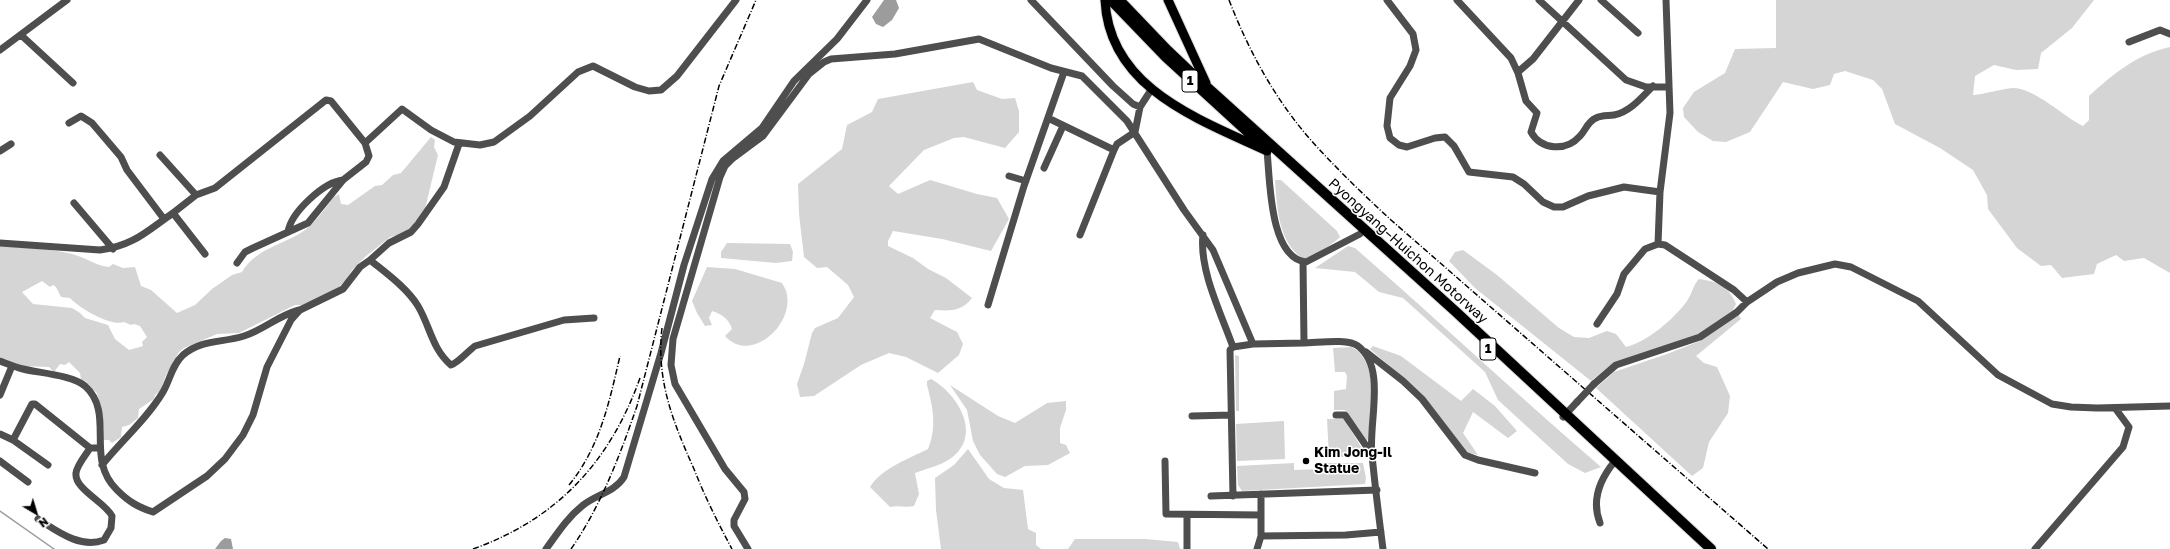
<!DOCTYPE html>
<html>
<head>
<meta charset="utf-8">
<style>
	body { margin:0 }
	#map { position:relative; width:2170px; height:549px; overflow:hidden; background:#fff; font-family:"Golos Text",sans-serif }
	canvas { display:block }
	.north { position:absolute; left:16px; top:493px; width:40px; height:40px; -webkit-text-stroke:3px #fff; paint-order:stroke; rotate:142deg; font-size:11px; font-weight:700; line-height:16px; text-align:center; color:#000 }
	.north::after { content:''; display:block; margin:auto; width:14px; height:18px; background:#000; clip-path:polygon(50% 0,100% 100%,50% 72%,0 100%) }
</style>
</head>
<body>
<div id="map">
<canvas width="2170" height="549"></canvas>
<div class="north">N</div>
</div>
<script>
const c = document.querySelector('canvas').getContext('2d');
c.lineJoin = 'round';
function fill(path, color) { c.fillStyle = color; c.fill(path, 'evenodd'); }
function trace(path, color, width, dash) { c.strokeStyle = color; c.lineWidth = width; c.lineCap = dash ? 'butt' : 'round'; c.setLineDash(dash || []); c.stroke(path); }
function write(font, color, halo, rows, align = 'center') {
  c.font = font + ' "Golos Text",sans-serif'; c.lineWidth = 3; c.setLineDash([]); c.textBaseline = 'middle'; c.strokeStyle = halo; c.fillStyle = color; for (const [text, x, y, turn = 0] of rows) {
    c.save(); c.translate(x, y); c.rotate((+turn || 0) * Math.PI / 180); c.textAlign = isNaN(turn) ? turn : align; if (halo) c.strokeText(text, 0, 0); c.fillText(text, 0, 0); c.restore();
  }
}
fill(new Path2D(`
	M 1776,0 L 2094,0 L 2072,28 L 2041,53 L 2038,69 L 2016,70 L 1994,65 L 1975,76 L 1973,95 C 1986,94 2000,89 2013,88 C 2035,88 2064,117 2083,126 L 2089,120 L 2089,96 C 2113,74 2137,54 2170,47 L 2170,273 L 2144,258 L 2124,261 L 2116,255 L 2097,264 L 2094,274 L 2062,278 L 2051,265 L 2041,266 L 2017,248 L 1988,209 L 1987,195 L 1973,170 L 1940,148 L 1895,124 L 1882,89 L 1873,80 L 1845,71 L 1834,74 L 1830,85 L 1813,89 L 1783,82 L 1750,132 L 1726,142 L 1713,141 L 1698,132 L 1684,117 L 1683,108 L 1694,92 L 1725,73 L 1735,49 L 1776,48 Z
	M 973,82 L 977,90 L 1002,99 L 1015,98 L 1019,111 L 1019,132 L 1005,148 L 964,137 L 954,138 L 924,150 L 889,186 L 898,194 L 930,180 L 977,194 L 997,198 L 1009,219 L 991,251 L 942,239 L 893,231 L 888,241 L 888,246 L 913,258 L 928,269 L 946,278 L 972,298 C 962,311 951,311 935,310 L 930,318 L 957,332 L 963,344 L 959,355 L 938,373 L 906,357 L 889,353 L 861,365 L 814,396 L 800,397 L 797,384 L 804,364 L 812,333 L 815,328 L 838,318 L 854,297 L 848,285 L 827,267 L 817,268 L 804,257 L 799,214 L 798,184 L 842,149 L 847,125 L 872,112 L 878,99 Z
	M 431,137 L 435,140 L 434,147 L 438,155 L 425,209 L 413,225 L 405,233 L 390,237 L 365,257 L 352,270 L 347,279 L 337,289 L 302,305 L 295,305 L 239,333 L 217,334 L 184,348 L 179,352 L 166,375 L 160,391 L 155,395 L 154,399 L 139,409 L 138,418 L 129,425 L 122,427 L 121,437 L 112,443 L 109,440 L 103,440 L 104,428 L 97,393 L 90,387 L 86,381 L 81,380 L 80,373 L 69,362 L 65,365 L 60,364 L 54,372 L 49,367 L 22,366 L 0,357 L 0,245 C 23,248 49,248 72,254 C 88,258 93,265 109,267 L 113,264 L 123,268 L 135,267 L 141,286 L 151,290 L 177,313 L 195,305 L 212,289 L 232,275 L 242,272 C 256,248 284,245 305,230 C 317,221 325,208 334,197 L 339,194 L 341,204 L 348,205 L 375,186 L 382,185 L 393,175 L 401,173 ZM 42,281 L 50,287 L 53,285 L 56,287 L 61,297 L 70,298 C 79,308 111,327 124,322 L 131,325 L 134,324 L 140,326 L 147,337 L 142,342 L 143,346 L 129,350 L 115,339 L 108,325 L 85,318 L 80,313 L 72,308 L 33,304 L 22,292 Z
	M 1275,180 L 1281,180 L 1337,231 L 1340,237 C 1330,246 1316,256 1303,259 C 1278,242 1277,207 1275,180 Z
	M 727,243 L 790,244 L 793,252 L 792,261 L 776,263 L 721,258 L 721,252 Z
	M 1348,246 L 1355,248 C 1438,320 1517,395 1601,467 L 1585,473 L 1568,464 L 1498,400 L 1485,372 L 1403,298 L 1379,292 L 1355,272 L 1315,268 Z
	M 1463,250 L 1497,275 L 1559,328 L 1574,337 L 1589,338 L 1607,331 L 1616,334 L 1626,347 C 1647,342 1674,319 1687,301 C 1692,294 1693,285 1699,279 C 1718,282 1728,285 1736,304 L 1733,310 L 1699,334 L 1611,365 L 1591,381 L 1475,288 L 1449,261 L 1455,252 Z
	M 707,267 L 735,269 L 782,283 C 784,287 787,291 787,295 C 793,326 750,364 725,336 L 732,329 C 729,319 722,314 712,311 L 709,318 L 712,325 L 705,326 L 697,313 L 692,301 Z
	M 1738,314 L 1741,319 L 1696,356 L 1704,363 L 1717,367 L 1730,396 L 1728,413 L 1709,442 L 1703,468 L 1692,476 L 1596,388 L 1614,372 L 1667,354 L 1700,341 Z
	M 1373,346 L 1401,356 L 1461,401 L 1473,389 L 1495,406 L 1517,431 L 1508,438 L 1473,412 L 1463,433 L 1478,455 L 1466,452 L 1403,378 L 1370,349 Z
	M 1352,347 C 1380,362 1370,411 1368,439 L 1366,442 L 1345,410 L 1334,410 L 1334,391 L 1346,389 L 1347,376 L 1345,372 L 1335,372 L 1333,348 Z
	M 1235,355 L 1239,356 L 1239,411 L 1236,411 Z
	M 931,379 C 955,392 980,429 957,453 C 946,465 930,467 915,473 L 919,494 L 914,506 C 905,508 899,505 890,507 L 870,487 C 882,468 908,459 928,449 C 937,427 933,408 927,385 L 927,381 Z
	M 950,385 L 998,416 L 1015,423 L 1047,403 L 1066,401 L 1066,410 L 1060,428 L 1060,443 L 1066,445 L 1070,453 L 1048,465 L 1025,466 L 1005,477 L 997,474 L 980,455 L 973,441 L 967,410 Z
	M 1327,419 L 1344,419 L 1366,455 L 1329,458 Z
	M 1284,421 L 1285,459 L 1237,461 L 1236,424 Z
	M 968,449 L 989,479 L 1004,488 L 1023,490 L 1028,529 L 1036,533 L 1036,545 L 1041,549 L 941,549 L 936,510 L 935,478 L 954,465 Z
	M 1294,463 L 1294,470 L 1320,469 L 1320,463 L 1363,463 L 1366,478 L 1365,484 L 1242,491 L 1238,485 L 1237,466 Z
	M 1075,539 L 1145,539 L 1178,542 L 1180,549 L 1068,549 Z`), '#d5d5d5');
fill(new Path2D(`
	M 884,0 L 896,0 L 899,8 L 892,20 L 883,27 L 876,24 L 872,17 Z
	M 225,538 L 231,539 L 233,549 L 215,549 L 221,541 Z`), '#9c9c9c');
trace(new Path2D(`
	M 0,511 L 54,549`), '#9c9c9c', 1.5);
const major = new Path2D(`
	M 1105,0 C 1109,88 1198,119 1267,151
	M 1110,0 L 1165,57 L 1260,144
	M 1120,0 L 1168,50 L 1208,88
	M 1168,0 L 1206,83`);
const highway = new Path2D(`
	M 1208,88 L 1455,311 L 1711,549`);
trace(major, '#dbdbdb', 11);
trace(highway, '#dbdbdb', 12);
trace(new Path2D(`
	M 1031,0 L 1113,86 L 1133,104 L 1140,107 L 1151,90
	M 1387,0 L 1413,34 L 1416,50 L 1410,66 L 1390,98 L 1387,126 L 1390,138 L 1399,145 L 1407,147 L 1435,138 L 1445,137 L 1454,146 L 1469,172 L 1513,177 L 1524,184 L 1543,202 L 1554,207 L 1563,207 L 1588,196 L 1624,187 L 1660,192
	M 1457,0 L 1511,58 L 1518,73 L 1526,101 L 1537,113 L 1531,132 C 1541,150 1566,152 1580,136 C 1586,130 1587,122 1596,118 C 1602,115 1608,116 1614,115 C 1630,112 1642,97 1653,86
	M 1539,0 L 1626,80 L 1646,87 L 1669,87
	M 1601,0 L 1638,33
	M 21,35 L 73,83
	M 2129,42 L 2160,30 L 2170,34
	M 0,50 L 67,0
	M 1518,72 L 1533,59 L 1579,0
	M 1048,118 L 1114,150
	M 69,123 L 81,116 L 92,123 L 121,157 L 127,170 L 164,219
	M 365,143 L 402,109 L 431,130 L 454,142 L 480,145 L 494,142 L 501,137 L 530,116 L 578,72 L 593,66 L 635,87 L 649,91 L 661,90 L 677,76 L 736,0
	M 0,151 L 11,144
	M 1267,151 C 1270,178 1269,258 1306,262 L 1360,234
	M 160,155 L 196,195
	M 1044,168 L 1063,126
	M 1009,176 L 1026,181
	M 74,203 L 113,249
	M 173,213 L 196,195 L 215,188 L 326,100 L 331,101 L 365,143 L 369,156 L 366,162 L 343,180 L 308,223 L 253,248 L 245,252 L 237,263
	M 288,232 C 291,212 324,182 343,180
	M 1080,235 L 1114,150 L 1117,144 L 1135,132 L 1140,107
	M 1203,235 C 1199,270 1221,313 1233,347
	M 0,243 L 100,250 C 133,246 147,231 173,213 L 205,254
	M 1658,244 L 1660,192 L 1670,113 L 1666,0
	M 370,260 L 389,243 L 411,232 L 418,224 L 444,187 L 459,144
	M 1303,262 L 1304,343 C 1317,343 1348,338 1358,346 C 1387,368 1368,423 1372,455 C 1375,486 1379,518 1383,549
	M 988,305 L 1024,186 L 1064,72
	M 1597,324 L 1617,294 L 1624,274 L 1645,249 L 1658,244 L 1665,245 L 1734,290 L 1747,302
	M 1366,352 L 1403,381 L 1422,399 L 1465,455 L 1478,460 L 1535,473
	M 0,361 C 8,364 15,367 23,369 C 39,373 72,375 85,386 C 116,414 84,458 117,490 C 129,502 138,507 153,512 L 207,476 L 225,459 L 243,435 L 253,415 L 267,367 L 291,320 L 300,310 L 343,289 L 360,267 L 370,260 C 386,273 407,288 418,306 C 430,326 432,349 451,365 C 458,363 468,351 475,346 L 564,320 L 594,318
	M 1594,384 L 1616,365 L 1700,337 L 1737,312 L 1747,302 L 1777,282 L 1798,273 L 1835,264 L 1851,267 L 1918,301 L 1998,375 L 2052,404 L 2071,407 L 2097,408 L 2170,406
	M 0,395 L 12,366
	M 1336,415 L 1345,415 L 1371,453
	M 1192,416 L 1231,415
	M 1563,417 L 1577,402
	M 0,434 L 13,440 L 48,465
	M 13,440 L 32,404 L 35,404 L 90,448
	M 0,461 L 28,482
	M 1165,461 L 1166,514 L 1261,515
	M 102,465 C 121,441 147,419 163,392 C 170,380 172,365 183,355 C 202,339 222,343 244,336 C 263,330 279,315 299,310
	M 1211,496 L 1377,490
	M 1233,496 L 1230,350 L 1233,347 L 1253,344 L 1304,343
	M 1187,515 L 1187,549
	M 38,519 C 57,531 80,549 104,540 L 111,528 L 112,516 C 105,502 74,489 76,473 C 77,465 86,455 90,448 L 100,448
	M 1600,523 C 1591,500 1600,479 1615,461
	M 1261,536 L 1346,535 L 1381,532
	M 546,549 C 557,534 567,518 582,506 C 595,495 615,492 624,477 L 661,353 L 684,265 L 712,179 L 723,161 L 762,128 L 794,81 L 837,39 L 867,0
	M 748,549 L 734,526 L 734,520 L 745,499 L 744,492 L 725,469 L 675,384 L 671,365 L 673,339 L 720,177 L 725,166 L 732,159 L 763,136 L 809,74 L 824,62 L 831,59 L 895,54 L 979,39 L 1051,68 L 1082,76 L 1127,121 L 1184,210 L 1213,250 L 1253,344
	M 1257,549 L 1261,536 L 1261,494
	M 2035,549 L 2123,447 L 2129,427 L 2115,408`), '#4e4e4e', 7);
trace(major, '#000', 9);
trace(highway, '#000', 10);
trace(new Path2D(`
	M 1229,0 C 1250,54 1278,105 1318,148 C 1341,173 1366,197 1391,220 L 1768,549
	M 662,328 C 656,380 673,422 694,469 C 705,497 718,523 732,549
	M 569,485 C 600,447 609,403 620,356
	M 473,549 C 557,519 610,462 640,378
	M 571,549 C 601,506 620,455 637,406 L 719,86 L 756,0`), '#000', 1.5, [6, 2, 1, 2]);
trace(new Path2D(`
	M 1577,402 L 1594,384`), '#4e4e4e', 7);
for (const [x, y, r, color] of [
	[1306,461,4,"#000"]
]) { const dot = new Path2D(); dot.arc(x, y, r, 0, 2 * Math.PI); c.fillStyle = color; c.fill(dot); trace(dot, '#fff', 1.5); }
for (const [x, y, w] of [
	[1190,81,16],
	[1488,349,16]
]) { const box = new Path2D(); box.roundRect(x - w / 2, y - 11, w, 22, 3); c.fillStyle = '#fff'; c.fill(box); trace(box, '#000', 1); }
write('bold 13px', '#000', null, [
	["1",1190,81],
	["1",1488,349]
]);
write('14px', '#000', '#fff', [
	["Pyongyang–Huichon Motorway",1408,251,42]
]);
write('bold 14px', '#000', '#fff', [
	["Kim Jong-Il",1314,453],
	["Statue",1314,469]
], 'left');
</script>
</body>
</html>
